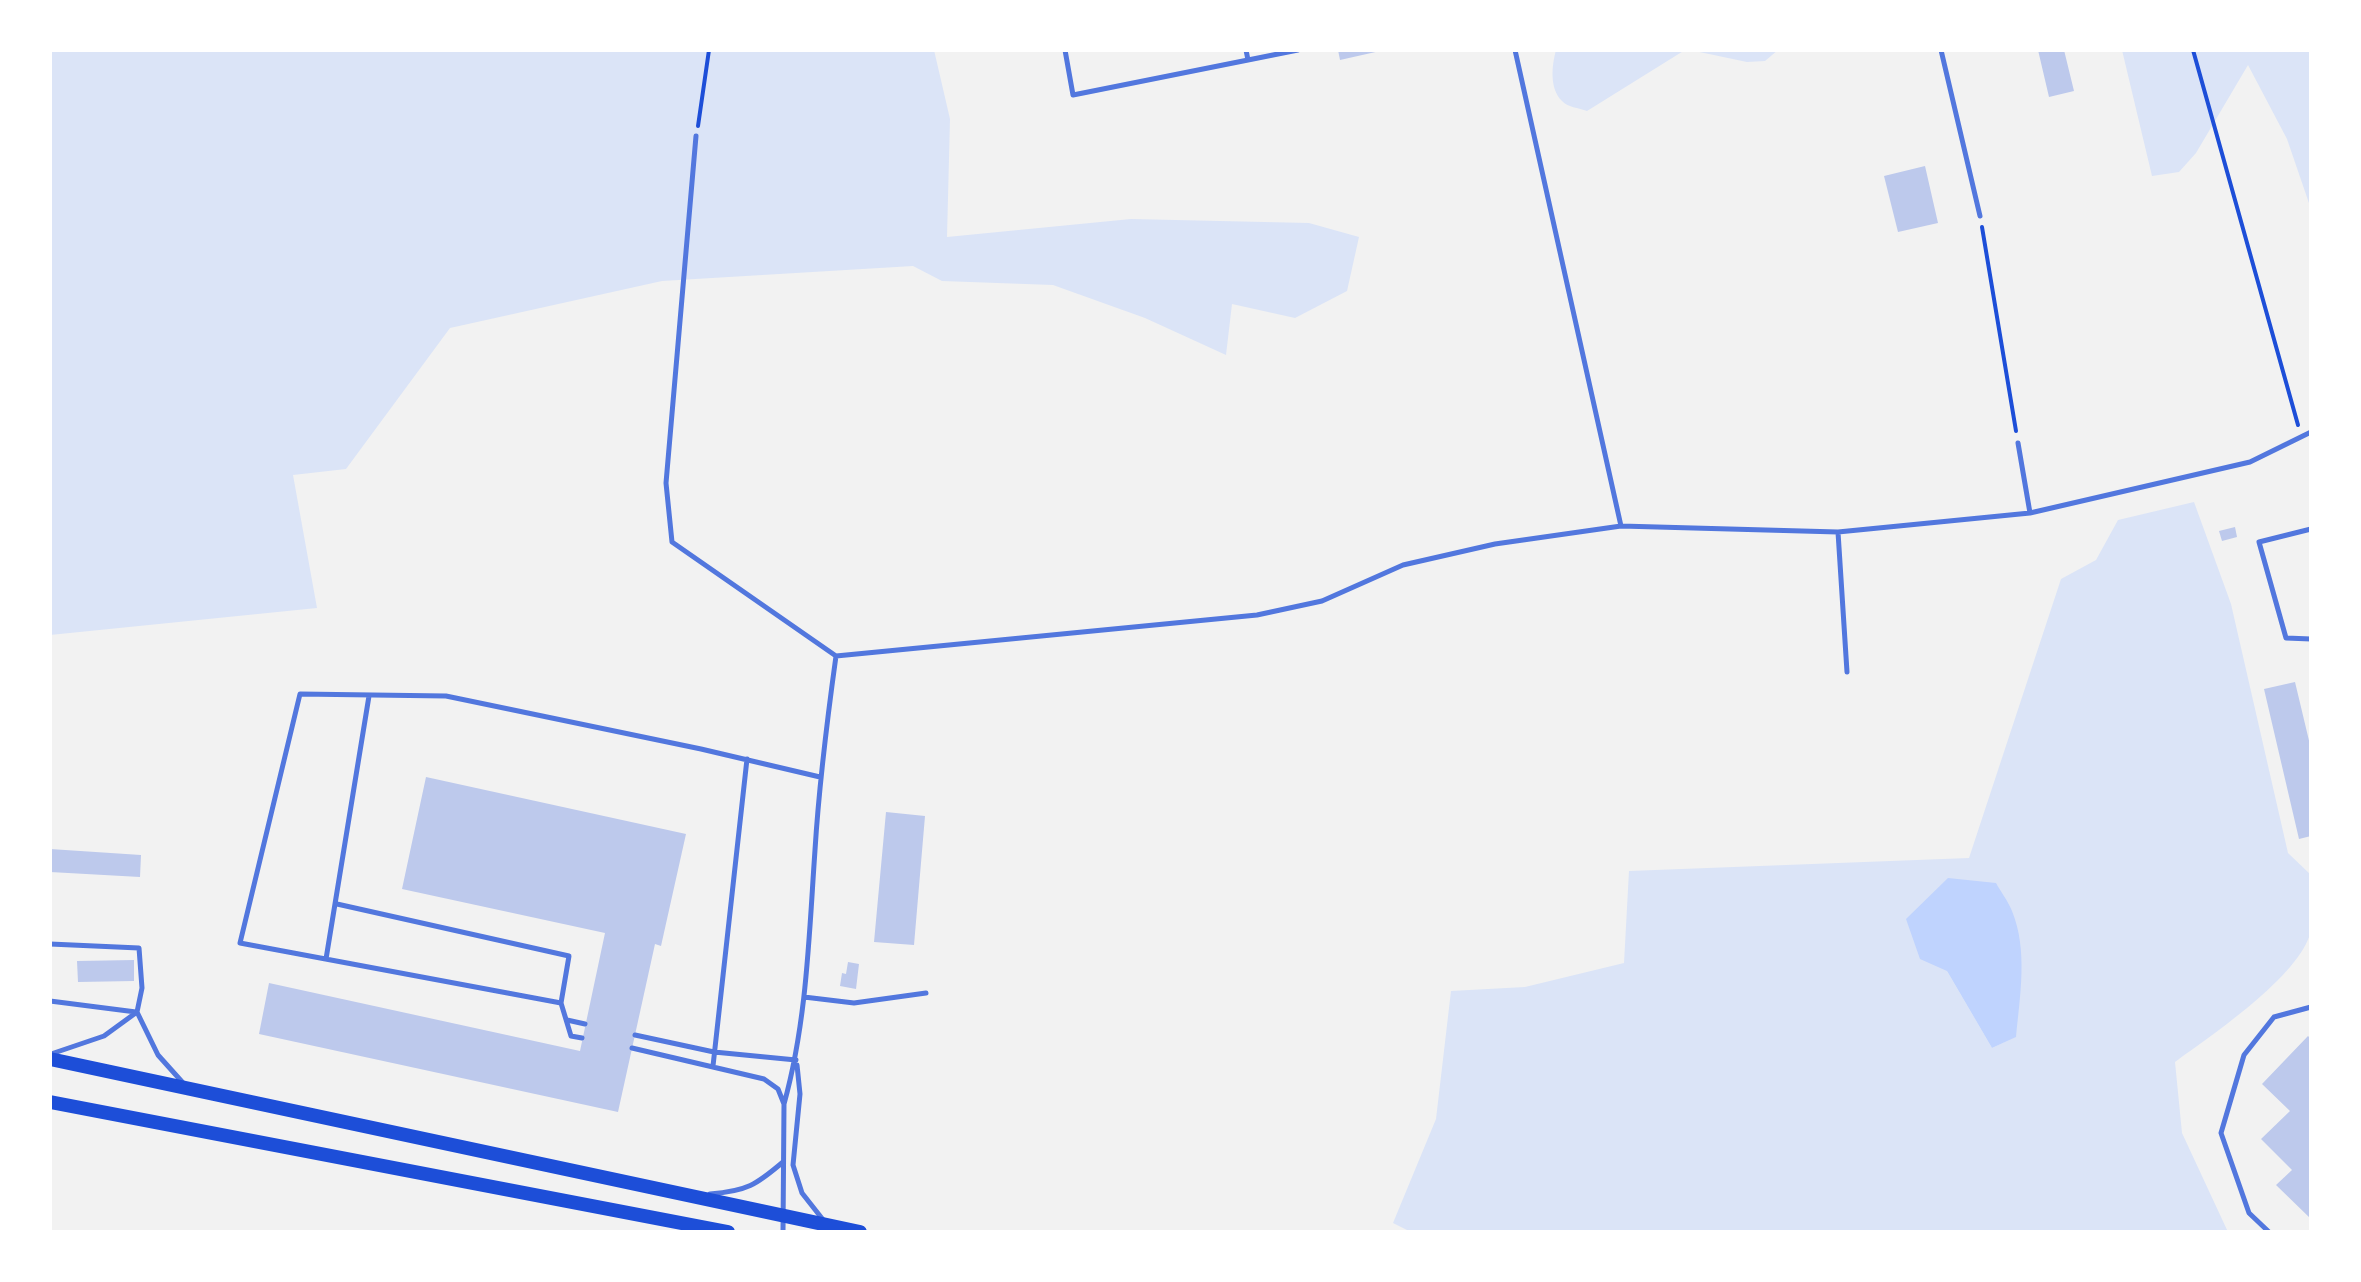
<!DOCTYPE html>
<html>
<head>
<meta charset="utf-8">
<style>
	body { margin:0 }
	#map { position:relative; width:2361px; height:1282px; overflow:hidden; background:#f2f2f2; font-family:Helvetica,sans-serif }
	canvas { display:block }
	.frame { position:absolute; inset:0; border:52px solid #fff; pointer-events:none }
</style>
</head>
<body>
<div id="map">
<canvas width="2361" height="1282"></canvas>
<div class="frame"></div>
</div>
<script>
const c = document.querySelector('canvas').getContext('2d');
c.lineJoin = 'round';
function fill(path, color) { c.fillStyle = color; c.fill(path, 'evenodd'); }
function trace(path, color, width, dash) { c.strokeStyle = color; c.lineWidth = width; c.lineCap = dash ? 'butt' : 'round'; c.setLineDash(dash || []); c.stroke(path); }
fill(new Path2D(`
	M 50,50 L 934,50 L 950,119 L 947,237 L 1131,219 L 1309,223 L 1359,237 L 1347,291 L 1295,318 L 1232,304 L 1226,355 L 1145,318 L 1053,285 L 942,281 L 913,266 L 662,281 L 450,328 L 346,469 L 293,475 L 317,608 L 50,635 Z
	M 1556,50 L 1685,50 L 1587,111 C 1579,108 1567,107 1562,101 C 1549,88 1552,65 1556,50 Z
	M 1690,50 L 1778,50 L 1765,61 L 1747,62 Z
	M 2122,50 L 2311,50 L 2311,209 L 2287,139 L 2248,65 L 2196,153 L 2179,172 L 2152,176 Z
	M 2194,502 L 2231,604 L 2288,853 L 2311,875 C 2311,892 2315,915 2311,931 C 2300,976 2212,1035 2175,1062 L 2182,1133 L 2228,1232 L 1411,1232 L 1393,1223 L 1436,1119 L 1451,991 L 1525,987 L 1624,963 L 1629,871 L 1969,858 L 2061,579 L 2096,560 L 2118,520 ZM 1947,971 L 2015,1037 L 1992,1048 Z`), '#dbe4f7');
fill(new Path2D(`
	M 1948,878 L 1996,883 C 2001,892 2008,901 2012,911 C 2028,950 2020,996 2016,1037 L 1992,1048 L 1947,971 L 1920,959 L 1906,919 Z`), '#bfd3fe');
fill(new Path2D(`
	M 1338,50 L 1380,50 L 1380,51 L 1340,60 Z
	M 2038,50 L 2064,50 L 2074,91 L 2049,97 Z
	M 1925,166 L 1938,223 L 1898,232 L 1884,176 Z
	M 2235,527 L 2237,537 L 2222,541 L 2219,531 Z
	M 2295,682 L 2311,749 L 2311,836 L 2299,839 L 2264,689 Z
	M 426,777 L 686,834 L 661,946 L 655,944 L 618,1112 L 259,1034 L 269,983 L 580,1051 L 605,933 L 402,889 Z
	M 886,812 L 925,816 L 914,945 L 874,942 Z
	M 50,849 L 141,855 L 140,877 L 50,872 Z
	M 134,960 L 134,981 L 78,982 L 77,961 Z
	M 848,962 L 859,964 L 856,989 L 840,986 L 842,973 L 846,974 Z
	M 2308,1036 L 2311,1039 L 2311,1219 L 2276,1185 L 2292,1170 L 2261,1139 L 2290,1111 L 2262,1084 Z`), '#bdc9ec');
trace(new Path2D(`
	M 2193,50 L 2298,425
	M 698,126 L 709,50
	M 1982,227 L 2016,431`), '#1d4ed8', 4);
trace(new Path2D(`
	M 1065,50 L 1073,95 L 1298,50
	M 1246,50 L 1248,60
	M 1515,50 L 1621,526
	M 1941,50 L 1980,216
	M 696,136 L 666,483 L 672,542 L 836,656 L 1257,615 L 1322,601 L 1403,565 L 1495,544 L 1621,526 L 1838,532 L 2030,513 L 2250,462 L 2311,432
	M 2018,443 L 2030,513
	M 2311,529 L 2259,542 L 2286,638 L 2311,639
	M 1838,532 L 1847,672
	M 337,904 L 569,956 L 561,1003 L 571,1036 L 582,1038
	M 50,944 L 139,948 L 142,988 L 137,1012 L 104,1036 L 51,1054
	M 326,959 L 369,696
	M 804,997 L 854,1003 L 926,993
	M 50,1001 L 136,1012
	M 561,1003 L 240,943 L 300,694 L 446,696 L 701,749 L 820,777
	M 137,1012 L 158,1055 L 184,1084
	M 567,1020 L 585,1024
	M 635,1035 L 714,1052 L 796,1060
	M 632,1048 L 764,1079 L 778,1089 L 784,1104 L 783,1232
	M 797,1065 L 800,1094 L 793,1165 L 802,1193 L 824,1221
	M 713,1066 L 747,759
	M 784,1104 C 807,1021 809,935 815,850 C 819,785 827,721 836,656
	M 710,1194 C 747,1191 756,1185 783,1162
	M 2269,1232 L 2249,1213 L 2221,1133 L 2244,1055 L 2274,1017 L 2311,1007`), '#5277de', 5);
trace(new Path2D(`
	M 50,1059 L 860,1232
	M 50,1102 L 728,1232`), '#1d4ed8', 14);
</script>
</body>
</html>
